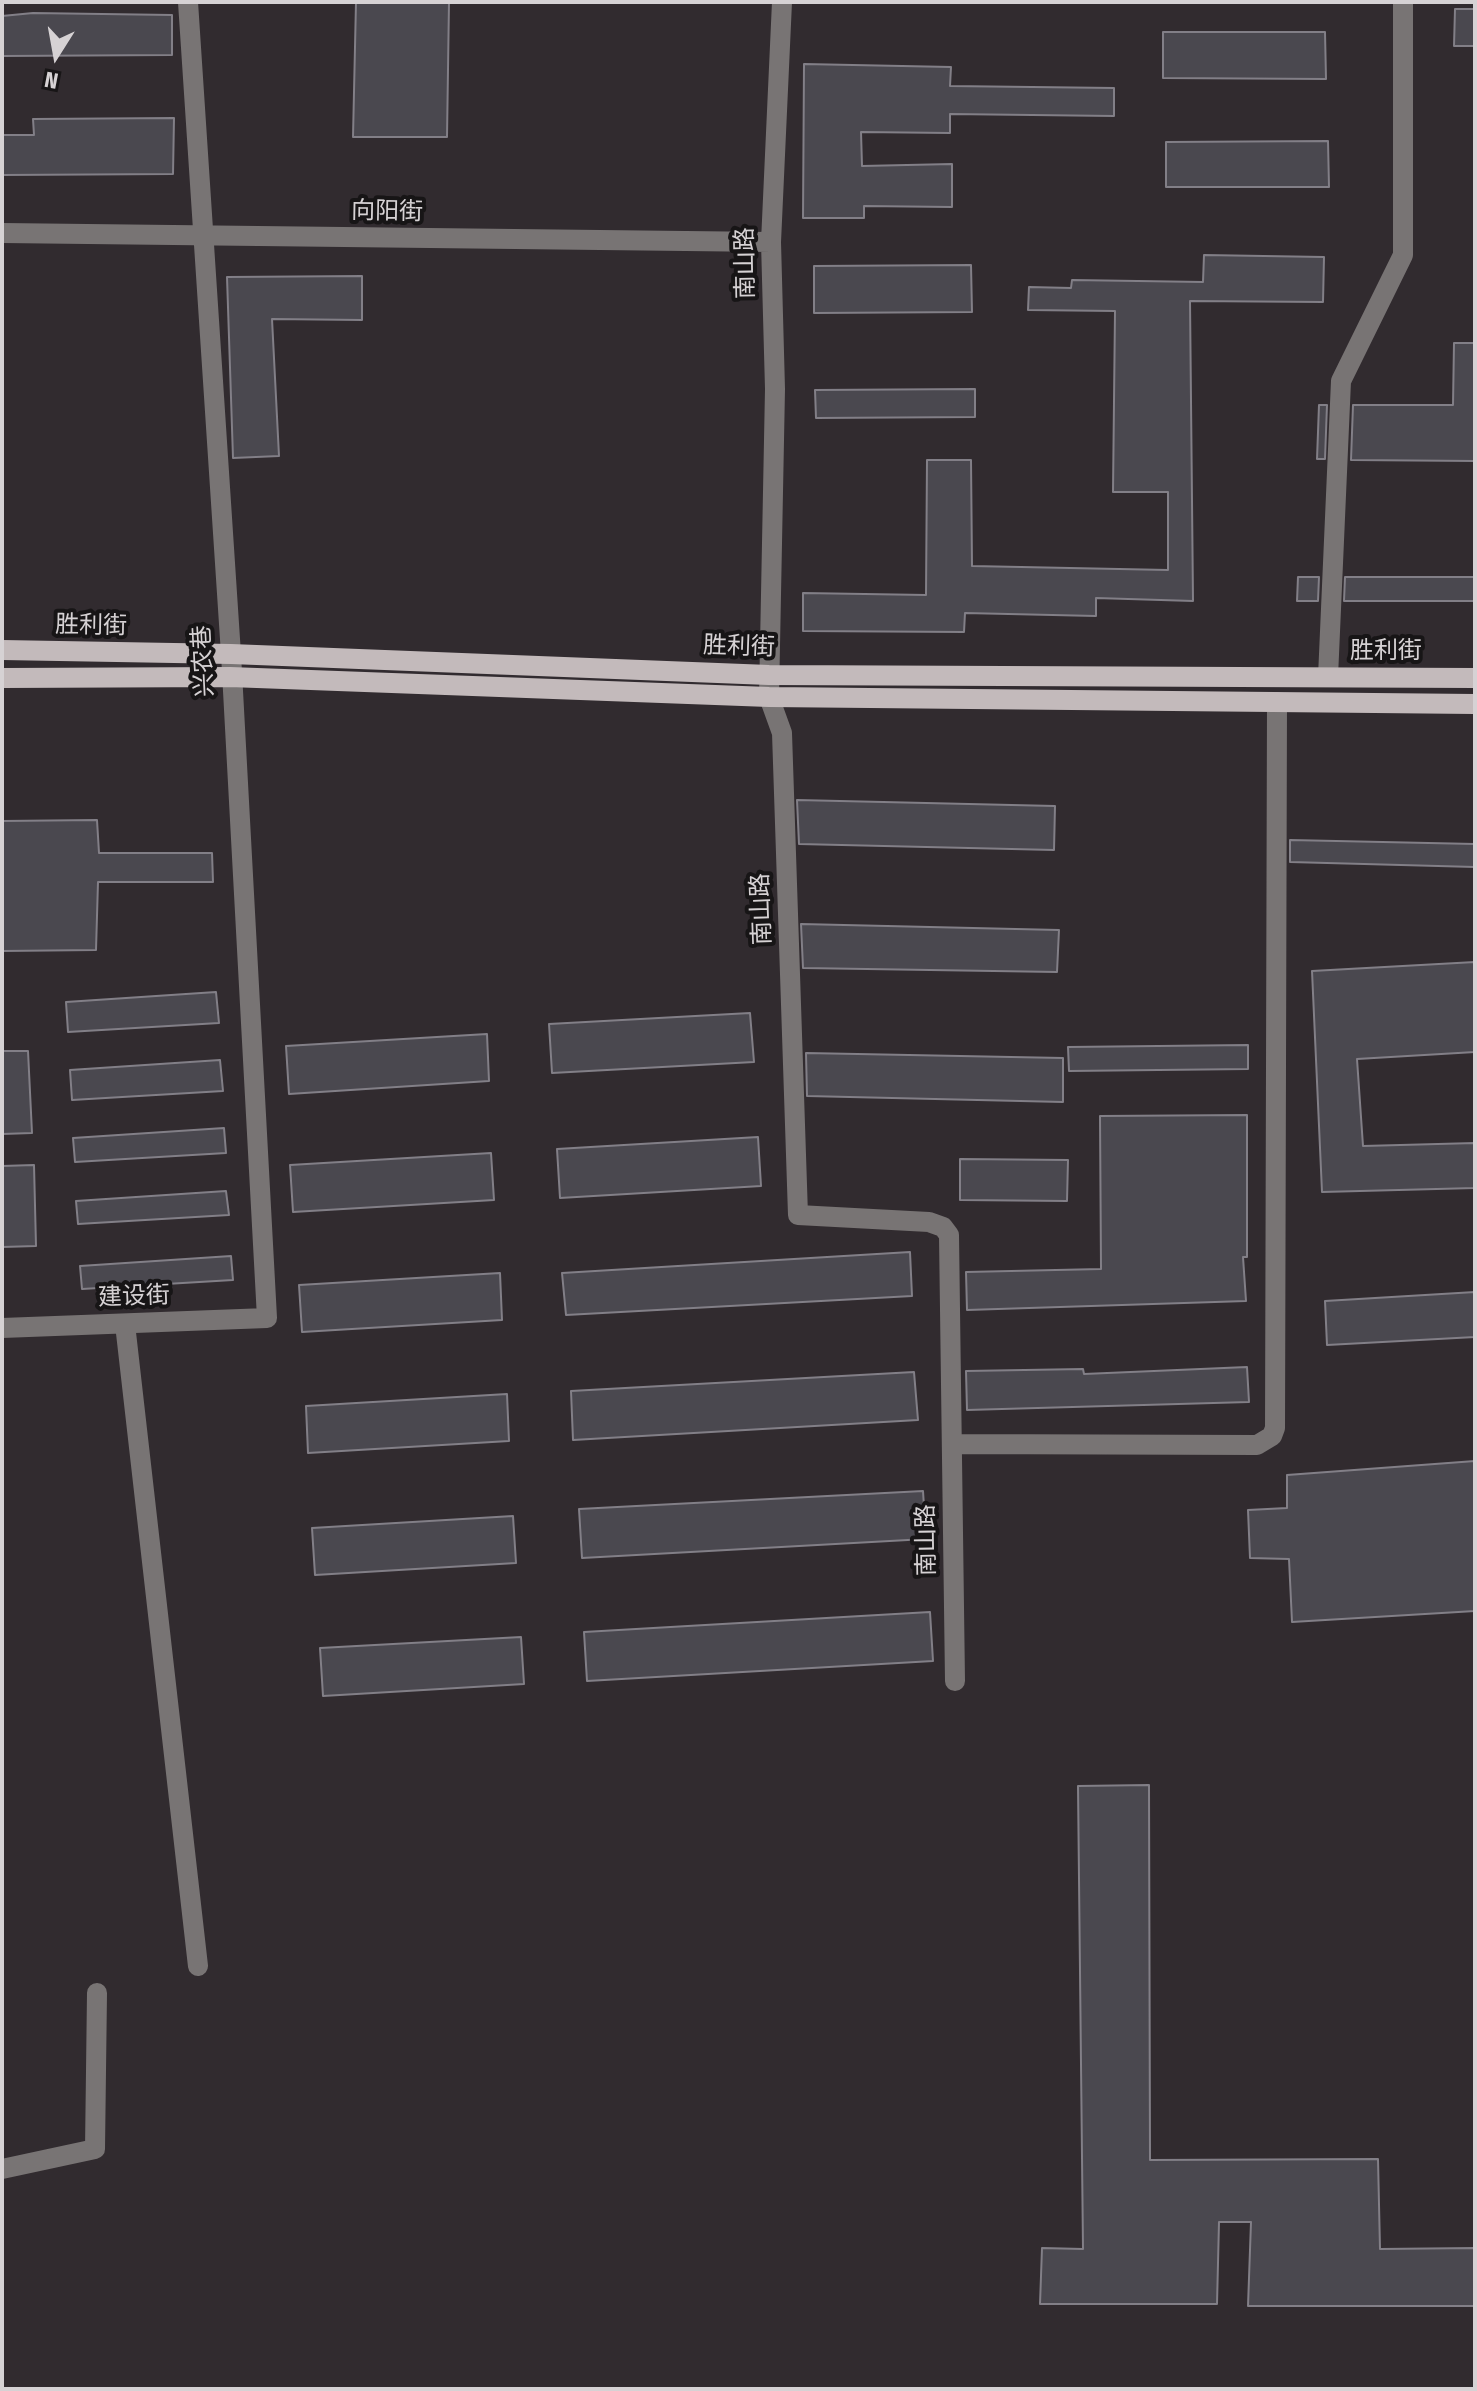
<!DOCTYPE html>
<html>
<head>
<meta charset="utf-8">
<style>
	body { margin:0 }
	#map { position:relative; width:1477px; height:2391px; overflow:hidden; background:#312b2f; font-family:"Fira Sans Condensed",sans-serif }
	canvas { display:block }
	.frame { position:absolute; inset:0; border:4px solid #d6d2d4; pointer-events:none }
	.north { position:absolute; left:16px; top:16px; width:80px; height:80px; -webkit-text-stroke:6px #171516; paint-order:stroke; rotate:191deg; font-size:22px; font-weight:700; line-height:32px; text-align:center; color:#d6d2d4 }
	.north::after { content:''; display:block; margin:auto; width:28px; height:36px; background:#d6d2d4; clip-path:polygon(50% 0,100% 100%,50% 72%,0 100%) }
</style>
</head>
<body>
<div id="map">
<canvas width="1477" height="2391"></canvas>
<div class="frame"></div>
<div class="north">N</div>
</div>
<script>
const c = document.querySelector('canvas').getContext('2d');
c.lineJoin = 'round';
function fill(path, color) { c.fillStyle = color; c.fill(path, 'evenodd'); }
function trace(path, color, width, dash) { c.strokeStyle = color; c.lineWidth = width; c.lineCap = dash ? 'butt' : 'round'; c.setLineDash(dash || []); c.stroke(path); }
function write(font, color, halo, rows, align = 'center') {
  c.font = font + ' "Fira Sans Condensed","Noto Sans SC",sans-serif'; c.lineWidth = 8; c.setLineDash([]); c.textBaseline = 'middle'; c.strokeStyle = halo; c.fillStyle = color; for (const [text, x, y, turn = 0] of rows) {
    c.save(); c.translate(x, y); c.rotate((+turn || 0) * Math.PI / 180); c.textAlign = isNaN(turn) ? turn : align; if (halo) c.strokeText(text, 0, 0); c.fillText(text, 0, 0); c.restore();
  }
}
const building = new Path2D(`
	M 356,2 L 449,2 L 447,137 L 353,137 Z
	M 1455,9 L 1475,9 L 1475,46 L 1454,46 Z
	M 33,13 L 172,15 L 172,55 L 2,56 L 2,16 Z
	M 1163,32 L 1325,32 L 1326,79 L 1163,78 Z
	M 804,64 L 951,67 L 950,86 L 1114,88 L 1114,116 L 950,114 L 950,133 L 861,132 L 862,166 L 952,164 L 952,207 L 864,206 L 864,218 L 803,218 Z
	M 174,118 L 173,174 L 2,175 L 2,135 L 34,135 L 33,119 Z
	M 1328,141 L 1329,187 L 1166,187 L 1166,142 Z
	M 1204,255 L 1324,257 L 1323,302 L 1190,301 L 1193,601 L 1096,598 L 1096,616 L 965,613 L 964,632 L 803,631 L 803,593 L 926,595 L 927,460 L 971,460 L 972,566 L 1168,570 L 1168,492 L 1113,492 L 1115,311 L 1028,310 L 1029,287 L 1071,288 L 1072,280 L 1203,282 Z
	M 971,265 L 972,312 L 814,313 L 814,266 Z
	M 362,276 L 362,320 L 272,319 L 279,456 L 233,458 L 227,277 Z
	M 1454,343 L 1475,343 L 1475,461 L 1351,460 L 1353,405 L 1453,405 Z
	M 975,389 L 975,417 L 816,418 L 815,390 Z
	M 1319,405 L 1327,405 L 1325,459 L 1317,459 Z
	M 1298,577 L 1319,577 L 1318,601 L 1297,601 Z
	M 1345,577 L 1475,577 L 1475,601 L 1344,601 Z
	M 797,800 L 1055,806 L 1054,850 L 799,844 Z
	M 97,820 L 99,853 L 212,853 L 213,882 L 98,882 L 96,950 L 2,951 L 2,821 Z
	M 1290,840 L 1475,844 L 1475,867 L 1290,862 Z
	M 801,924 L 1059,930 L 1057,972 L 803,968 Z
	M 1475,962 L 1475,1052 L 1357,1059 L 1363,1146 L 1475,1143 L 1475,1188 L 1322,1192 L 1312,971 Z
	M 216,992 L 219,1023 L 68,1032 L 66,1002 Z
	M 750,1013 L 754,1062 L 552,1073 L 549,1024 Z
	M 487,1034 L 489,1081 L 289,1094 L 286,1046 Z
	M 1248,1045 L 1248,1069 L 1069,1071 L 1068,1047 Z
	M 2,1051 L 28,1051 L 32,1133 L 2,1134 Z
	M 806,1053 L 1063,1058 L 1063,1102 L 807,1096 Z
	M 220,1060 L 223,1091 L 72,1100 L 70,1070 Z
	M 1247,1115 L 1247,1257 L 1243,1257 L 1246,1301 L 967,1310 L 966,1272 L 1101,1269 L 1100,1116 Z
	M 224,1128 L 226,1153 L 75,1162 L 73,1138 Z
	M 758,1137 L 761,1186 L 560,1198 L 557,1149 Z
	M 491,1153 L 494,1200 L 293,1212 L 290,1165 Z
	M 960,1159 L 1068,1160 L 1067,1201 L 960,1200 Z
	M 34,1165 L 36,1246 L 2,1247 L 2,1166 Z
	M 226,1191 L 229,1215 L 78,1224 L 76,1201 Z
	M 910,1252 L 912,1296 L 566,1315 L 562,1273 Z
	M 231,1256 L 233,1280 L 82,1289 L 80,1266 Z
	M 500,1273 L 502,1320 L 302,1332 L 299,1285 Z
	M 1475,1292 L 1475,1337 L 1327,1345 L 1325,1301 Z
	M 1247,1367 L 1249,1402 L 967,1410 L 966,1371 L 1083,1369 L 1084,1374 Z
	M 914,1372 L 918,1420 L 573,1440 L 571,1391 Z
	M 507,1394 L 509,1441 L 308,1453 L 306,1406 Z
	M 1475,1461 L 1475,1611 L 1292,1622 L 1289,1559 L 1250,1558 L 1248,1510 L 1287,1508 L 1287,1475 Z
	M 923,1491 L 926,1539 L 582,1558 L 579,1509 Z
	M 513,1516 L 516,1563 L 315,1575 L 312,1528 Z
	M 930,1612 L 933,1661 L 587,1681 L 584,1632 Z
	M 521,1637 L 524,1684 L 323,1696 L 320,1648 Z
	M 1149,1785 L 1150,2160 L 1378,2159 L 1380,2249 L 1475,2248 L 1475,2306 L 1248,2306 L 1251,2222 L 1219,2222 L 1217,2304 L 1040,2304 L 1042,2248 L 1083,2249 L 1078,1786 Z`);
fill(building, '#4a484f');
trace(building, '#827f87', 2);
trace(new Path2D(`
	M 782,2 L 771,242 L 775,389 L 769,697 L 782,733 L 798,1215 L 929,1222 L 943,1227 L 949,1235 L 955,1681
	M 2,233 L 771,242
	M 1328,677 L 1341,381 L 1403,255 L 1403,2
	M 125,1324 L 198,1966
	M 2,1328 L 267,1318 L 231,654 L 188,2
	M 952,1444 L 1257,1445 L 1272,1436 L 1275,1428 L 1277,702
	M 2,2169 L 95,2149 L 97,1993`), '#787474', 20);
trace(new Path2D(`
	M 2,650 L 231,654 L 769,675 L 1475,678
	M 2,678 L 230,677 L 769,697 L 1475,704`), '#c3babb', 20);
write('24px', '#d6d2d4', '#171516', [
	["向阳街",387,212,1],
	["南山路",746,263,-91],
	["胜利街",91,626,1],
	["胜利街",739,647,2],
	["胜利街",1386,651],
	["兴农巷",204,661,-93],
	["南山路",762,909,-92],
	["建设街",134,1297,-2],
	["南山路",927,1540,-91]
]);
</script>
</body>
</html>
